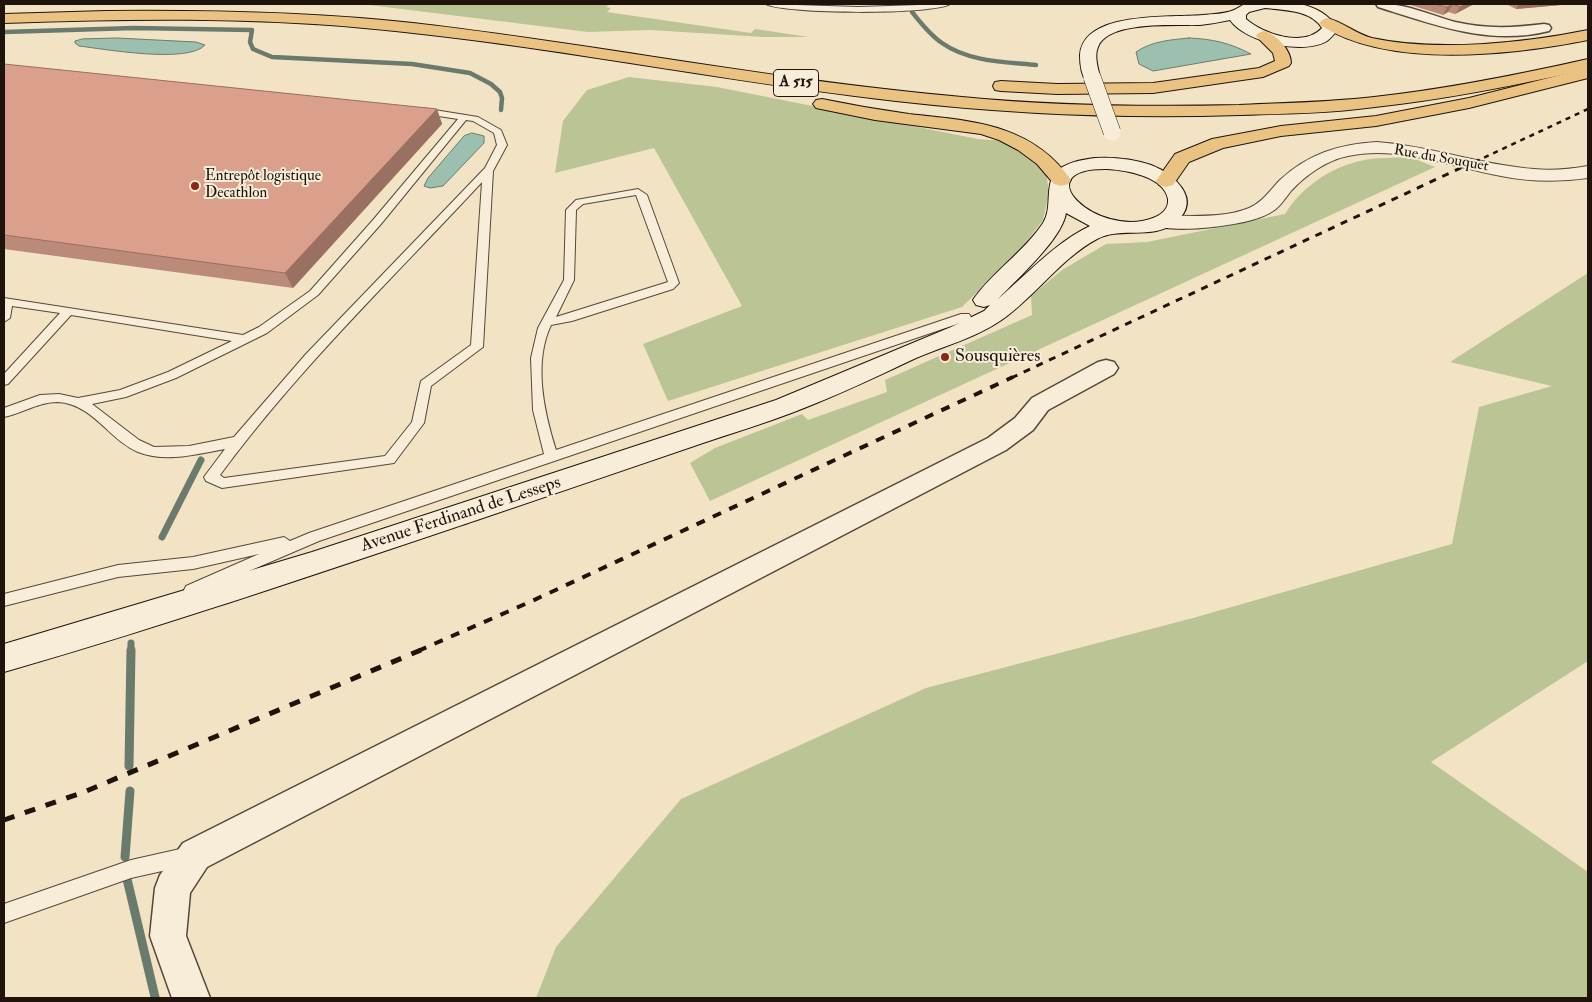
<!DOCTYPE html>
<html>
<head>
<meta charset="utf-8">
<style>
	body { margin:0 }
	#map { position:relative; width:1592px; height:1002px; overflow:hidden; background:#f3e3c5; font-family:"IM FELL Double Pica",serif }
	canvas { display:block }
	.frame { position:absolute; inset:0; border:5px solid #1e140c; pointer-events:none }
</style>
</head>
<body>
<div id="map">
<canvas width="1592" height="1002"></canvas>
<div class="frame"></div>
</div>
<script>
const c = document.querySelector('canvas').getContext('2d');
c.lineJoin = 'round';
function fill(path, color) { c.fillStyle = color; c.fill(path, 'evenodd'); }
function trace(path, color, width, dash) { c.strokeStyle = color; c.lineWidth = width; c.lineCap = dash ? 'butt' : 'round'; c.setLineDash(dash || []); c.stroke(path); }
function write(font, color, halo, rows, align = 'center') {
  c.font = font + ' "IM FELL Double Pica",serif'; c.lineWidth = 4; c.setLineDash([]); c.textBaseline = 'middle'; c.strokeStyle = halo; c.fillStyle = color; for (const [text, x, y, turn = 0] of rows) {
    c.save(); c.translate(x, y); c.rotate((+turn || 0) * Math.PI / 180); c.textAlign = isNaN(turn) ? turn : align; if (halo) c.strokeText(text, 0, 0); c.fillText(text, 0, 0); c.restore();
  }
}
fill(new Path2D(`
	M 361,4 L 610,4 L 606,7 L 611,8 L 607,12 L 751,33 L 755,29 L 809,37 L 763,37 L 650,30 L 588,32 Z
	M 629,77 L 717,87 L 978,139 L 1004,141 L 1033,157 L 1046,171 L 1049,193 L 1043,220 L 1017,254 L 962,307 L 668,401 L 643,344 L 742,306 L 654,148 L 555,173 L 563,121 L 587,90 Z
	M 1410,157 L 1435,167 L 710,501 L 690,463 L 715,448 L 802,414 L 808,420 L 887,392 L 885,380 L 1032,315 L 1031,296 L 1062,270 L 1106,244 L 1147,242 L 1285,214 C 1301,188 1329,168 1360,161 C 1375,157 1394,158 1410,157 Z
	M 1588,273 L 1588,661 L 1431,762 L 1588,872 L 1588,998 L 536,998 L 556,947 L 681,799 L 926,688 L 1193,618 L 1452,544 L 1479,407 L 1552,386 L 1450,362 Z`), '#bbc495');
const water = new Path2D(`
	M 117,38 L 196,42 L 205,45 C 188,64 104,49 79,46 L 75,43 L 75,41 L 82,39 Z
	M 1189,38 C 1213,39 1230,43 1251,54 L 1153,71 L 1139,64 L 1136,52 C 1152,41 1170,40 1189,38 Z
	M 472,133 L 484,136 L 484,143 L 443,186 L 430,188 L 424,186 L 428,178 L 464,136 Z`);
fill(water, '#9dbfaf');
trace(water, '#6a7b6e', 1);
trace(new Path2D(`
	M 912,12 C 921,23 930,35 942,43 C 969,62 1005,62 1036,65
	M 4,32 L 134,28 L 252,30 L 250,42 L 253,49 L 272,57 L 412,64 L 470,73 L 491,84 L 500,92 L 502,98 L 501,110`), '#6a7b6e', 4.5);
trace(new Path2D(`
	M 162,537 L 201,460
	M 131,651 L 131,643`), '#6a7b6e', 7);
trace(new Path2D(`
	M 129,766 L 131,650
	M 125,857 L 130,791
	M 127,879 L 155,997`), '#6a7b6e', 9);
const service = new Path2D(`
	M 766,4 L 858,7 L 950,4 C 934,15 782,14 766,4 Z
	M 422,108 L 478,117 L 501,130 L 507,145 L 493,171 L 483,347 L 431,386 L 424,423 L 394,463 L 222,488 L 206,481 L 204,477 L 225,449 C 197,454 166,463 138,452 C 109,440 93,404 58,402 C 38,402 23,413 4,417 L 4,408 L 40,395 L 59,394 L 78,398 L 120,390 L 168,372 L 232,341 L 71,315 L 8,384 L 4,385 L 4,374 L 60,313 L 12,306 L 10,318 L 4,322 L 4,298 L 243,335 L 259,327 L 310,291 L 373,220 L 458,119 L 419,113 L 419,109 ZM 466,120 L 473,121 L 494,133 L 497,145 L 485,168 L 306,354 L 234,437 L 189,446 L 154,447 L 139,440 L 92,404 L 126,397 L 176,378 L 267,333 L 318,295 L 381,224 ZM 482,182 L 471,345 L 421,381 L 412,422 L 385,456 L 224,478 L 220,475 C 298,369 393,278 482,182 Z
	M 638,189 L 647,195 L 679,283 L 673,289 L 572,321 L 551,325 C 533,363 544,412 556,450 L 961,314 L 969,314 L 971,317 L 969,320 L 319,541 L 191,596 L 186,594 L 184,590 L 186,586 L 259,554 L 193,569 L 118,577 L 4,606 L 4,594 L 118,565 L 193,557 L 284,537 L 290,541 L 309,533 L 544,454 L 533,410 L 531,358 L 538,328 L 564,280 L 566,210 L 576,200 ZM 636,195 L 668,282 L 556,317 L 574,280 L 576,210 L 583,204 Z
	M 189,847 L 195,850 L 198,856 L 195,862 L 189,865 L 131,878 L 4,923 L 4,904 L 131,860 Z`);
const minor = new Path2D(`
	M 1376,4 C 1403,2 1429,15 1455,22 C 1486,29 1513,28 1544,24 L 1549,25 L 1551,28 L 1549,31 C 1489,46 1435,25 1378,7 Z
	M 1106,360 L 1114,362 L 1118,368 L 1114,374 L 1048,410 L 1033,430 L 1006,450 L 207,867 L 190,893 L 186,936 L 210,998 L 172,998 L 150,936 L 155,888 L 160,875 L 183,843 L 988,438 L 1015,418 L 1032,398 L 1098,362 Z`);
const tertiary = new Path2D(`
	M 1377,142 C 1431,146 1481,165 1534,169 C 1552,171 1570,169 1588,166 L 1588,178 C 1559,182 1531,182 1501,176 C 1452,167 1399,145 1348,156 C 1327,160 1306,175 1291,191 C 1285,198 1281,206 1273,211 C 1252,226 1180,233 1155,226 L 1152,222 L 1155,218 L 1162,216 C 1189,215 1223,219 1249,208 C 1263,202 1270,190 1280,180 C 1308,154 1339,144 1377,142 Z`);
const secondary = new Path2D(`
	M 1300,4 C 1317,8 1328,14 1338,29 C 1335,33 1331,38 1327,41 C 1304,55 1246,43 1230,20 C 1220,22 1210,24 1200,25 C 1177,26 1108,20 1098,47 C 1094,56 1098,68 1100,77 L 1098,81 L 1086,81 C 1081,74 1080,63 1080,55 C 1083,10 1173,18 1203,15 C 1212,14 1226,14 1234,10 C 1239,8 1241,5 1247,4 ZM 1265,8 C 1284,10 1311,10 1322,28 C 1304,48 1263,34 1246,19 L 1246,15 L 1249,12 Z
	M 1095,158 C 1114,157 1133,159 1151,165 C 1174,174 1202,199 1177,221 C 1155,241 1121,226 1097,239 C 1061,258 1033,299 1000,321 C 975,338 944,346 916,358 C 876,377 836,396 794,412 C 763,424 732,433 700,444 C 627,469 554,494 480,519 C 322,572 164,626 4,672 L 4,644 L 312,552 L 776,400 L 951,327 L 984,311 L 990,305 L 984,307 L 976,305 L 973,300 C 991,273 1024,252 1043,223 C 1053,208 1044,185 1056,172 C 1066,162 1081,160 1095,158 ZM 1107,169 C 1125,170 1164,176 1168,199 C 1169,209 1161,215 1153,218 C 1097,239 1023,168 1107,169 ZM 1066,213 L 1090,226 C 1056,242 1027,274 998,299 C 1017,279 1062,239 1066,213 Z`);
const trunk = new Path2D(`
	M 1327,18 C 1343,22 1356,34 1372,38 C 1437,52 1524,43 1588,30 L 1588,40 C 1513,55 1389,69 1322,26 L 1319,23 L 1322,20 Z
	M 1588,68 L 1588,78 L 1469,108 L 1376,126 L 1281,136 L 1223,148 L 1189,162 L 1173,185 L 1166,187 L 1159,185 L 1156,181 L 1175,154 L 1212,139 L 1281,126 L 1376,116 L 1469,98 Z`);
const motorway = new Path2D(`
	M 106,11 C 208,10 311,12 413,23 C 596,44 778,81 962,97 C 1054,106 1147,107 1239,105 C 1284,103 1330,102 1374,97 C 1446,89 1517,75 1588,59 L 1588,69 C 1518,85 1447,99 1375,107 C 1331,113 1285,114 1240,115 C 1125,119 1010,114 896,101 C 718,81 542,44 364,28 C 244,17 124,19 4,23 L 4,14 Z
	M 1264,31 C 1276,34 1291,50 1291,63 L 1289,66 L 1263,77 L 1153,93 L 1057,94 L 1001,91 L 995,90 L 993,86 L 995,82 L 1001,81 L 1057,84 L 1153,83 L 1259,68 L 1275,61 L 1273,53 L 1256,36 L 1258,33 Z
	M 822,99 C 851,105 880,110 909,114 C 971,121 1031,123 1071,180 L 1068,184 L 1061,186 L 1054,184 L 1037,164 L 1018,150 L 999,140 L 981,134 L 875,120 L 816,108 L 813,104 L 816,100 Z`);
trace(service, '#53483a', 2);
trace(minor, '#53483a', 3);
trace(tertiary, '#53483a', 2);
trace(secondary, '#1e140c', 2);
trace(trunk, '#1e140c', 2);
trace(motorway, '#1e140c', 2);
fill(service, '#f7edd9');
fill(minor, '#f7edd9');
fill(tertiary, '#f7edd9');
fill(secondary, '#f7edd9');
fill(trunk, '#eac282');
fill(motorway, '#eac282');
trace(new Path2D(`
	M 1466,166 L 1588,109`), '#1e140c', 2.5, [5, 5]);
trace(new Path2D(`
	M 1011,378 L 1469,164`), '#1e140c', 3, [7, 7]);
trace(new Path2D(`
	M 418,651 L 532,601 L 1013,377`), '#1e140c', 4, [9, 9]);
trace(new Path2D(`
	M 4,820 L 84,792 L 421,650`), '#1e140c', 5, [11, 11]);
const secondaryBridge = new Path2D(`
	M 1092,77 L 1112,132`);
trace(secondaryBridge, '#1e140c', 18, []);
trace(secondaryBridge, '#f7edd9', 17);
fill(new Path2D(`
	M 1407,4 L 1474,4 L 1455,14 L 1448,12 L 1443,15 Z
	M 1506,4 L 1572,4 L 1516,9 Z
	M 4,64 L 437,109 L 442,124 L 293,288 L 4,249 Z`), '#bb8a78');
fill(new Path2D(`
	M 1453,4 L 1448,12 L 1443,15 L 1447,7 Z
	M 1465,4 L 1474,4 L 1455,14 L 1460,7 Z
	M 1519,4 L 1572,4 L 1516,9 Z
	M 437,109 L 442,124 L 293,288 L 285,273 Z`), '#997061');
const building = new Path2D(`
	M 1435,4 L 1465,4 L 1460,7 L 1453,4 L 1447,7 Z
	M 4,64 L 437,109 L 285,273 L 4,235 Z`);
fill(building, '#daa08b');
trace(building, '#997061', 1);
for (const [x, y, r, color] of [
	[195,186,5,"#8f2418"],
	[945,357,5,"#8f2418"]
]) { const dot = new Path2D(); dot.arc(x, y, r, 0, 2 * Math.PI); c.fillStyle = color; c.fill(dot); trace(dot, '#f7edd9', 2); }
write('15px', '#1e140c', '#f7edd9', [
	["Rue du Souquet",1441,159,10]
]);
write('15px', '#1e140c', '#f7edd9', [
	["Entrepôt logistique",205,177],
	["Decathlon",205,194]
], 'left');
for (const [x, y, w] of [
	[796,83,45]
]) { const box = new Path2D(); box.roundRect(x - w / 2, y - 13.5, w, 27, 4); c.fillStyle = '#f7edd9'; c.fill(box); trace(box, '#1e140c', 1); }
write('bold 16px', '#1e140c', null, [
	["A 515",796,83]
]);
write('18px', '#1e140c', '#f7edd9', [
	["Sousquières",955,357]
], 'left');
write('18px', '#1e140c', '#f7edd9', [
	["Avenue Ferdinand de Lesseps",461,515,-18]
]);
</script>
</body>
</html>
